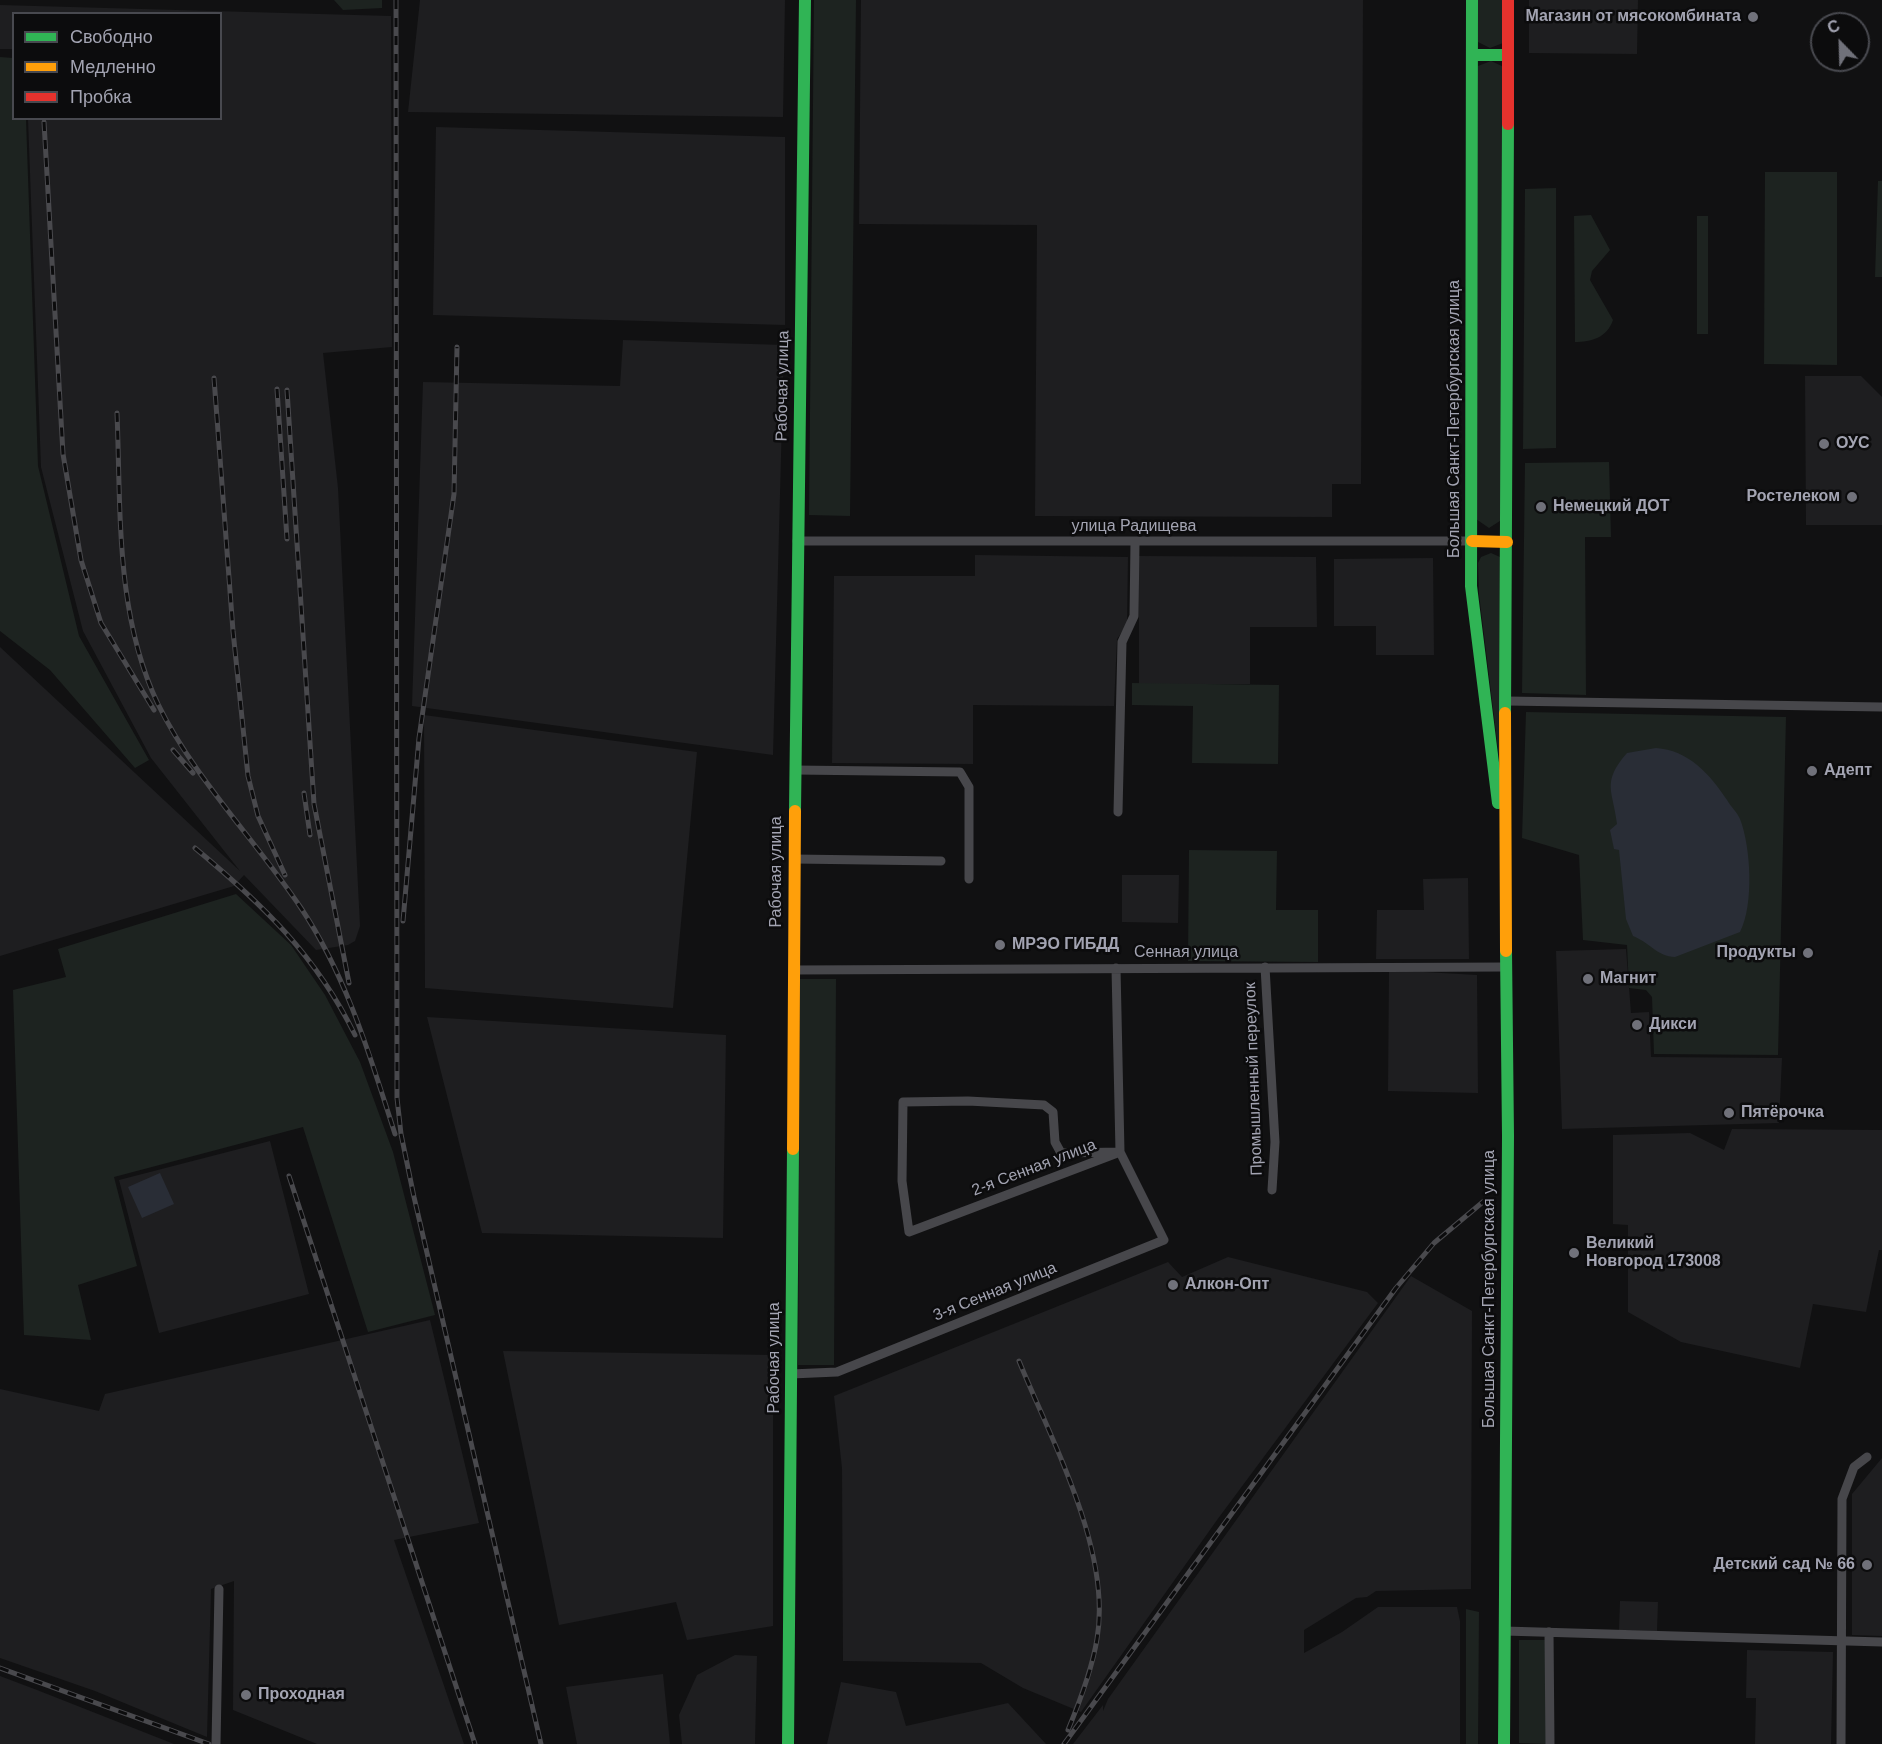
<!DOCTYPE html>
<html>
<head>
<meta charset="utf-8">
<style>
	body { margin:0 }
	#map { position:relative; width:1882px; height:1744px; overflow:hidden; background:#111112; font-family:Helvetica,sans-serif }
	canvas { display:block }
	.legend { position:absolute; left:12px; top:12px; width:210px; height:108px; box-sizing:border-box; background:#0c0c0d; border:2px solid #48494f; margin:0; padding:8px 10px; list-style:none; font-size:18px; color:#a3a4b2 }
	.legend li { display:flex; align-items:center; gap:12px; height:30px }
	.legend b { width:30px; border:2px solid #48494f }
	.north { position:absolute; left:1810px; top:12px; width:60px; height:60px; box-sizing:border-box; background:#0c0c0d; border:2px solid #48494f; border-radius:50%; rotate:337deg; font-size:16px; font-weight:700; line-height:24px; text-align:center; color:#a3a4b2 }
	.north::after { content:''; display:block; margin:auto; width:21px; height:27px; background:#70717a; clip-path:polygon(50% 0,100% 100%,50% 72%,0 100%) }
</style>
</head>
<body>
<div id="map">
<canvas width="1882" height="1744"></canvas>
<ul class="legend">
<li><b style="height:8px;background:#30b455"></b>Свободно</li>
<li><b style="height:8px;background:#ff9f0a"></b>Медленно</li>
<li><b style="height:8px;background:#e5322d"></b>Пробка</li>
</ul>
<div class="north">С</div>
</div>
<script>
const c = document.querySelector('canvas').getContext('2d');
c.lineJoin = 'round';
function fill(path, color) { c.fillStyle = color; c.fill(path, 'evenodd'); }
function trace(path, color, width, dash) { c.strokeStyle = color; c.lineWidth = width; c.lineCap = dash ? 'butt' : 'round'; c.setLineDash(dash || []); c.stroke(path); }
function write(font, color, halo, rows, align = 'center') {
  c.font = font + ' Helvetica,sans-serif'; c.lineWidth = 5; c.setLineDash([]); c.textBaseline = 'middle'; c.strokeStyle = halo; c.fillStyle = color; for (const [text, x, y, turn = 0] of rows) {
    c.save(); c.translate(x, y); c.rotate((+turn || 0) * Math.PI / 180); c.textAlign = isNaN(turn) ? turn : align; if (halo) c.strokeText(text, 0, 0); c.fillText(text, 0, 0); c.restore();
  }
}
fill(new Path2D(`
	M 420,0 L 785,0 L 783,117 L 408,112 Z
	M 861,0 L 1363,0 L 1361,484 L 1332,484 L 1332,517 L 1035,516 L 1037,225 L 859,224 Z
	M 1529,0 L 1638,0 L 1637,54 L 1529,53 Z
	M 0,5 L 391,16 L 392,347 L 323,353 L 338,488 L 360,926 L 355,941 L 348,945 L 316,950 L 244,875 L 234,886 L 0,956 L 0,647 L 240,871 L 151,758 L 83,631 L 41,467 L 28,119 L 220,118 L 220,14 L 14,14 L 13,49 L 0,49 Z
	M 436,127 L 785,137 L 785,325 L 433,315 Z
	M 623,340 L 784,345 L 773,755 L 412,706 L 423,382 L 620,386 Z
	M 1805,376 L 1861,376 L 1882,397 L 1882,525 L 1806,525 Z
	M 975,555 L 1128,557 L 1127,625 L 1117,639 L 1114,706 L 973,705 L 973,764 L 832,763 L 834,576 L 975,576 Z
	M 1139,556 L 1316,557 L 1317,627 L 1250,627 L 1250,684 L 1139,684 Z
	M 1433,558 L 1434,655 L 1376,655 L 1376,626 L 1334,626 L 1334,559 Z
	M 424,715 L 697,752 L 673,1008 L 425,988 Z
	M 1122,875 L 1179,875 L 1178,923 L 1122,922 Z
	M 1468,878 L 1469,959 L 1376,959 L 1377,910 L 1424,910 L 1423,879 Z
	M 1626,949 L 1631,1013 L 1649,1012 L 1651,1057 L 1782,1058 L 1779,1123 L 1562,1129 L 1556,951 Z
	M 1389,970 L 1477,975 L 1478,1093 L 1388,1091 Z
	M 427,1017 L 726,1035 L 723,1238 L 482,1233 Z
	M 1732,1129 L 1882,1130 L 1882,1250 L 1879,1250 L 1866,1312 L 1813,1304 L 1800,1368 L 1681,1342 L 1628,1312 L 1628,1225 L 1613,1224 L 1613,1135 L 1690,1133 L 1724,1150 Z
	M 270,1141 L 309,1294 L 159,1333 L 119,1180 Z
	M 1228,1257 L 1367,1292 L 1378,1303 L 1217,1520 L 1081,1712 L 1023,1688 L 981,1663 L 843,1661 L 842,1468 L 834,1396 L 1168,1262 L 1182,1277 Z
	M 1411,1276 L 1472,1311 L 1471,1589 L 1376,1591 L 1367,1597 L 1356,1598 L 1304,1630 L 1304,1653 L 1342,1632 L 1378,1607 L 1457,1607 L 1460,1621 L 1460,1744 L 1073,1744 L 1103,1705 L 1103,1711 L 1108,1699 Z
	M 430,1320 L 479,1523 L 394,1540 L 464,1744 L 317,1744 L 233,1710 L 234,1581 L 211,1589 L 207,1737 L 95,1691 L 0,1658 L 0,1389 L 99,1411 L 105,1394 Z
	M 503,1351 L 773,1355 L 773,1626 L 687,1640 L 676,1602 L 559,1625 Z
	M 1882,1458 L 1882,1636 L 1852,1635 L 1852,1494 Z
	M 1620,1601 L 1658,1602 L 1657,1631 L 1619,1630 Z
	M 1747,1650 L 1833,1652 L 1831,1744 L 1755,1744 L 1756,1698 L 1746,1698 Z
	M 735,1655 L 757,1656 L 755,1744 L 682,1744 L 679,1715 L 697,1675 Z
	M 663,1674 L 670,1744 L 577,1744 L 566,1687 Z
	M 0,1676 L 37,1690 L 174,1744 L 0,1744 Z
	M 841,1682 L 896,1692 L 906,1726 L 1008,1703 L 1046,1744 L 827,1744 Z`), '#1e1e20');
fill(new Path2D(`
	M 334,0 L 382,0 L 382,8 L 343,10 Z
	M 814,0 L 856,0 L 850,516 L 809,515 Z
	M 1478,0 L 1503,0 L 1503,43 L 1490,48 L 1478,42 Z
	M 0,57 L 13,58 L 14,118 L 26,119 L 38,466 L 79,636 L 149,760 L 135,768 L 50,670 L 0,631 Z
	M 1491,61 L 1504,67 L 1503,519 L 1489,528 L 1476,519 L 1478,66 Z
	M 1765,172 L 1837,172 L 1837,365 L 1764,364 Z
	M 1878,181 L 1882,181 L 1882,277 L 1875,277 Z
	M 1556,188 L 1556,448 L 1523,449 L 1525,189 Z
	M 1591,215 L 1610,250 L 1592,271 L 1590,280 L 1613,320 C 1607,338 1591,342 1575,342 L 1574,216 Z
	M 1697,216 L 1708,216 L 1708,334 L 1697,334 Z
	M 1609,462 L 1611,537 L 1585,537 L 1586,695 L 1522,693 L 1525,463 Z
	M 1491,553 L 1500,557 L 1500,765 L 1479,594 L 1478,563 L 1481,557 Z
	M 1132,683 L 1279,685 L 1278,764 L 1192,763 L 1193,706 L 1132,705 Z
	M 1526,712 L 1786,717 L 1778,1055 L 1654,1054 L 1652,997 L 1646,990 L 1629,988 L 1627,945 L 1583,940 L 1579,855 L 1522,838 Z
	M 1189,850 L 1277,851 L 1276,910 L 1318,910 L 1318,962 L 1188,961 Z
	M 236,894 L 291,945 L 325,995 L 360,1062 L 393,1152 L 435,1315 L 368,1332 L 303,1127 L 114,1177 L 137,1266 L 78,1285 L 91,1340 L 24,1335 L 13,990 L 66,977 L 58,949 Z
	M 800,979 L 836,979 L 834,1365 L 798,1365 Z
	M 1466,1609 L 1479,1612 L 1478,1744 L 1466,1744 Z
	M 1519,1640 L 1547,1640 L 1547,1744 L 1519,1743 Z`), '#1d2320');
fill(new Path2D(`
	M 1656,748 C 1688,750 1710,774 1727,800 C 1731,807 1737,812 1740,819 C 1751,847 1754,905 1740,932 L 1675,957 C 1658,957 1649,942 1633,936 L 1626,919 L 1619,850 L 1614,849 L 1610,830 L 1617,824 C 1613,790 1601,783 1627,753 Z
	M 160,1173 L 174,1204 L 142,1218 L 128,1187 Z`), '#292d36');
trace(new Path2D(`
	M 797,541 L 1472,541
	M 1507,701 L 1882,707
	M 795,770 L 960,772 L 969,787 L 969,879
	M 1118,812 L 1122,642 L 1134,616 L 1135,542
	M 794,859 L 941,861
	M 1265,967 L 1275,1142 L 1272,1190
	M 793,970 L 1507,967
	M 968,1101 L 1044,1105 L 1053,1112 L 1055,1142 L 1061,1153 L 1120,1152 L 909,1232 L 902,1181 L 903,1102 Z
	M 791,1374 L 837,1372 L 1164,1240 L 1120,1152 L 1116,968
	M 1504,1631 L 1882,1642
	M 1549,1632 L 1550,1744
	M 216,1744 L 219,1589
	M 1841,1744 L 1842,1499 L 1854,1467 L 1867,1457`), '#47474b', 9);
trace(new Path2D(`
	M 1472,0 L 1471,586 L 1498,803
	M 1472,55 L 1507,55
	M 1505,713 L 1508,124
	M 795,811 L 805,0
	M 788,1744 L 793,1149
	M 1504,1744 L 1508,1136 L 1506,951`), '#30b455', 12);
trace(new Path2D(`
	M 1472,541 L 1507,542
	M 1505,713 L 1506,951
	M 793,1149 L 795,811`), '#ff9f0a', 12);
trace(new Path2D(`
	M 1508,0 L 1508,124`), '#e5322d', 12);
const rail = new Path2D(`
	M 396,0 L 397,1098 L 401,1134 L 414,1197 L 541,1744
	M 44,122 L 63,454 L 81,560 L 101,623 L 154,710
	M 214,378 L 233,631 L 248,776 L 258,816 L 285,875
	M 277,389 L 287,539
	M 287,390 L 314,804 L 349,983
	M 117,413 C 121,510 115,614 158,704 C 192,775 256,841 301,908 C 347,977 370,1056 395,1134
	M 173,750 L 193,773
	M 304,793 L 310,835
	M 195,848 C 262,904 316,955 355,1035
	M 403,921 L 419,738 L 454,494 L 457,347
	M 289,1176 L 475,1744
	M 1019,1361 C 1052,1442 1112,1551 1097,1639 C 1092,1670 1080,1701 1068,1730
	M 0,1668 L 209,1744
	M 1064,1744 L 1396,1288 L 1434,1243 L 1484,1201`);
trace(rail, '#49494d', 5);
trace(rail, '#0c0c0d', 3, [9]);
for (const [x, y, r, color] of [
	[1753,17,6,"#70717a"],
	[1824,444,6,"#70717a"],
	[1852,497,6,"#70717a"],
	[1541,507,6,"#70717a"],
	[1812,771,6,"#70717a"],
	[1000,945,6,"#70717a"],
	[1808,953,6,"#70717a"],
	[1588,979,6,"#70717a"],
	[1637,1025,6,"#70717a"],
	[1729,1113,6,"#70717a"],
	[1574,1253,6,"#70717a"],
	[1173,1285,6,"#70717a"],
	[1867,1565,6,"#70717a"],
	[246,1695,6,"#70717a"]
]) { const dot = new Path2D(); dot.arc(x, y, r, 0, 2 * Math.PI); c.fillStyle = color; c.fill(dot); trace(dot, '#0c0c0d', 2); }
write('bold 16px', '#a3a4b2', '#0c0c0d', [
	["Магазин от мясокомбината",1741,17,"right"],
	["ОУС",1836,444],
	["Ростелеком",1840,497,"right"],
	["Немецкий ДОТ",1553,507],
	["Адепт",1824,771],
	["МРЭО ГИБДД",1012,945],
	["Продукты",1796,953,"right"],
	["Магнит",1600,979],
	["Дикси",1649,1025],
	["Пятёрочка",1741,1113],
	["Великий",1586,1244],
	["Новгород 173008",1586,1262],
	["Алкон-Опт",1185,1285],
	["Детский сад № 66",1855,1565,"right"],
	["Проходная",258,1695]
], 'left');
write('16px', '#a3a4b2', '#0c0c0d', [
	["Рабочая улица",783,386,-89],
	["Большая Санкт-Петербургская улица",1455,419,-90],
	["улица Радищева",1134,527],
	["Рабочая улица",777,872,-90],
	["Сенная улица",1186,953],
	["Промышленный переулок",1254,1079,-92],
	["2-я Сенная улица",1034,1168,-21],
	["Большая Санкт-Петербургская улица",1490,1289,-90],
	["3-я Сенная улица",995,1292,-22],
	["Рабочая улица",775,1358,-90]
]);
</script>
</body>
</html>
